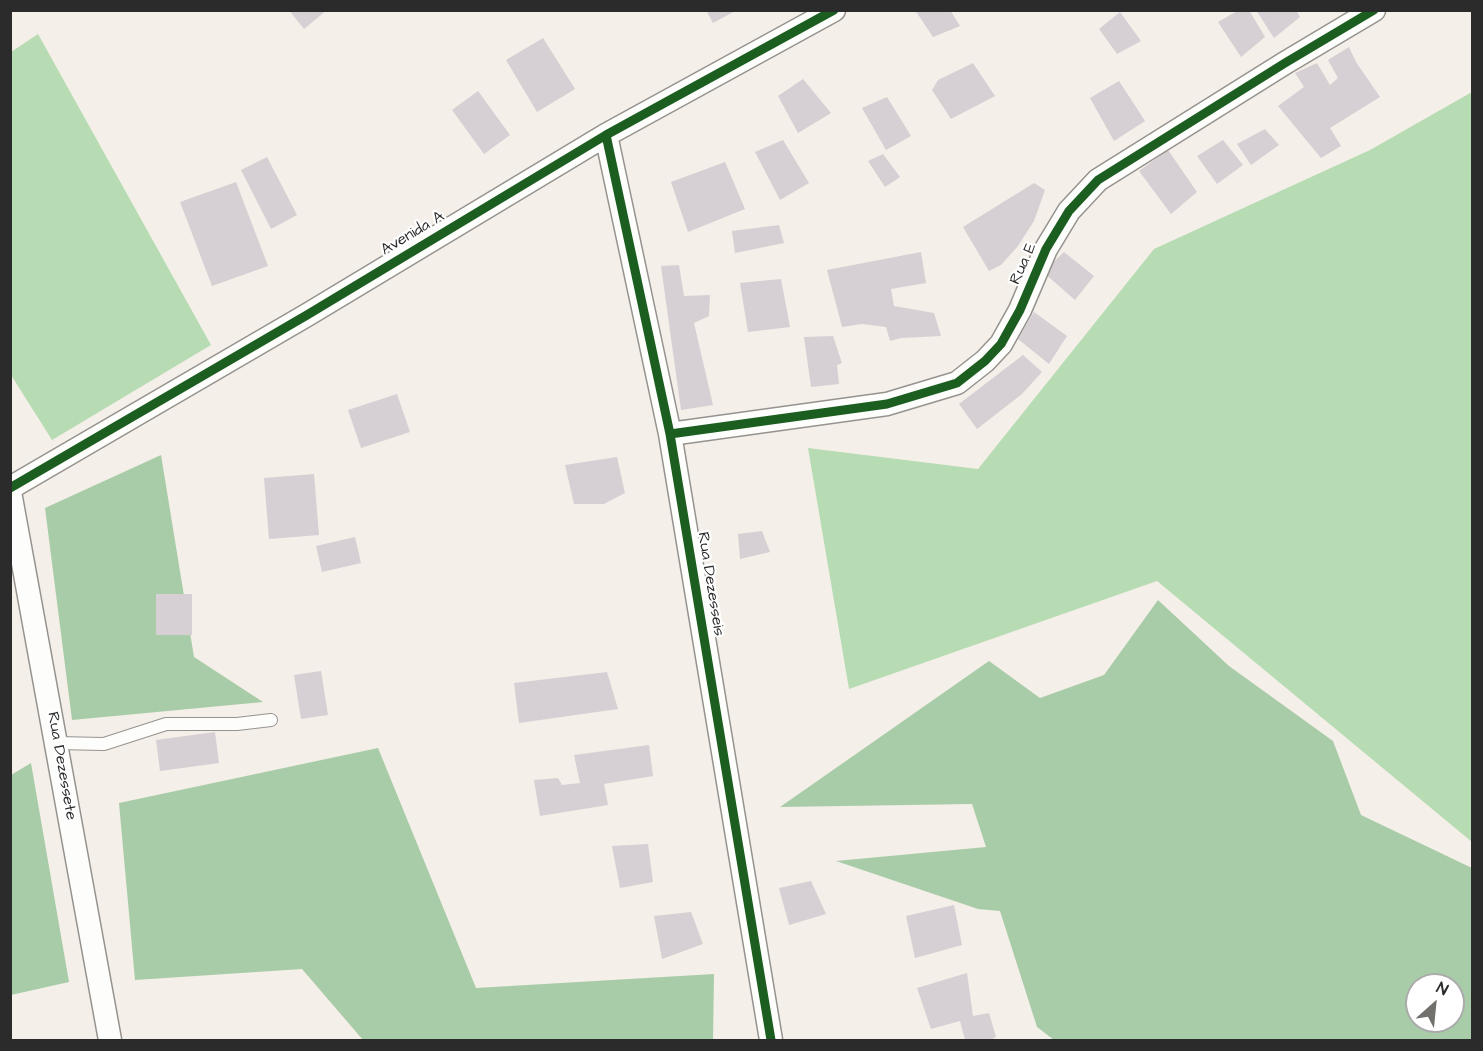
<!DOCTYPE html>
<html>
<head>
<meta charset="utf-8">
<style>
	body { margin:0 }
	#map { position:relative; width:1483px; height:1051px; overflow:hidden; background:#f4efe8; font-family:"Architects Daughter",sans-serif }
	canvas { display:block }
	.frame { position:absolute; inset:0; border:12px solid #2b2b2b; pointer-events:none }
	.north { position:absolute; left:1405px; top:973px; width:60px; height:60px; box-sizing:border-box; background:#fff; border:2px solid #aaa; border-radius:50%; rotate:27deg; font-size:16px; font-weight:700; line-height:24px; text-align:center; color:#2b2b2b }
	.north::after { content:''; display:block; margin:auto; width:21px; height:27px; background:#71706d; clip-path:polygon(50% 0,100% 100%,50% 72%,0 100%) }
</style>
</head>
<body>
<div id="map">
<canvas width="1483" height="1051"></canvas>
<div class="frame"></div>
<div class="north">N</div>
</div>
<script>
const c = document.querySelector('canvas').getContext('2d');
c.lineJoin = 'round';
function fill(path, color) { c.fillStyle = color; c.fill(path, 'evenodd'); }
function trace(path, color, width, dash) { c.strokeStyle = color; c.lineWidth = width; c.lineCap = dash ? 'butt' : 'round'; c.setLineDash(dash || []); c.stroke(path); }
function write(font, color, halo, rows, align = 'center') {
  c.font = font + ' "Architects Daughter",sans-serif'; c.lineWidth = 4.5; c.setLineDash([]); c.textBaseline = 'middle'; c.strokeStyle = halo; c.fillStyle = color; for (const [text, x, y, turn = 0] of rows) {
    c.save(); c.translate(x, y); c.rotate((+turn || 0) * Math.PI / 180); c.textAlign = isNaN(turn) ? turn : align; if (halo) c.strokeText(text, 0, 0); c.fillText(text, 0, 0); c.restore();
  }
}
fill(new Path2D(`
	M 38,34 L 211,345 L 52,440 L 11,375 L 11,52 Z
	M 1472,92 L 1472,842 L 1157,581 L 849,689 L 808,448 L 978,469 L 1154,249 L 1370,150 Z`), '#b7dcb3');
fill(new Path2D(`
	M 161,455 L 194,657 L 263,702 L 72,720 L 45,508 Z
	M 1158,600 L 1229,666 L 1333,741 L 1361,815 L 1472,868 L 1472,1040 L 1054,1040 L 1037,1027 L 1000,911 L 978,909 L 836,861 L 986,847 L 972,804 L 780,807 L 989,661 L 1040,698 L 1104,675 ZM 1417,985 L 1453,985 L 1453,1021 L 1417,1021 Z
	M 378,748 L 476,988 L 714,974 L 713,1040 L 363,1040 L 302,969 L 135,980 L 119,803 Z
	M 31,763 L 69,982 L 11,995 L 11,775 Z`), '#a9cca8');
fill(new Path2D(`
	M 289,10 L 327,10 L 304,29 Z
	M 706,10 L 737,10 L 713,23 Z
	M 915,10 L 950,10 L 960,26 L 933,37 Z
	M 1239,10 L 1249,10 L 1265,37 L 1241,57 L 1218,22 Z
	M 1256,10 L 1296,10 L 1300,17 L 1274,38 Z
	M 1120,12 L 1141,41 L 1117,54 L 1099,29 Z
	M 543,38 L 575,89 L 537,112 L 506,60 Z
	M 1349,47 L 1356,62 L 1380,97 L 1330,128 L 1341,146 L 1321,158 L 1278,106 L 1304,87 L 1295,73 L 1317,63 L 1330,85 L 1338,78 L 1328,60 Z
	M 973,63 L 995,96 L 951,119 L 932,90 L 938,80 Z
	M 803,79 L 831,113 L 798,133 L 778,96 Z
	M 1119,81 L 1145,121 L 1114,141 L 1090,98 Z
	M 478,91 L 510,135 L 484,154 L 452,110 Z
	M 887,97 L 911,136 L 886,150 L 862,108 Z
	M 1265,129 L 1279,145 L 1251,165 L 1237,144 Z
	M 783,140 L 809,183 L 780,200 L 755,152 Z
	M 1223,140 L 1243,165 L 1217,184 L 1197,156 Z
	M 1168,150 L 1197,192 L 1171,214 L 1139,171 Z
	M 883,154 L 900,177 L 885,187 L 868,161 Z
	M 267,157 L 297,215 L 271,229 L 241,170 Z
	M 725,162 L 745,209 L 688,232 L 671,182 Z
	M 236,182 L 268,266 L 212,286 L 180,202 Z
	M 1034,183 L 1045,190 L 1034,221 L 1018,246 L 1001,265 L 989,271 L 963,227 Z
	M 779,225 L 784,243 L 735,253 L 732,231 Z
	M 921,252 L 926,283 L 891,289 L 894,306 L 934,313 L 941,336 L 901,338 L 890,341 L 886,327 L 862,324 L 842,327 L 827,270 Z
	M 1064,252 L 1094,276 L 1075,300 L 1043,272 Z
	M 679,265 L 684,296 L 710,295 L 709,316 L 694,323 L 713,405 L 681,410 L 661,266 Z
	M 781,279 L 790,327 L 748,332 L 740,283 Z
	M 1034,312 L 1067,336 L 1049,364 L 1018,339 Z
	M 833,336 L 842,363 L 837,365 L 839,384 L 811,387 L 804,337 Z
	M 1023,355 L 1042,372 L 1022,394 L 977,429 L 959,404 Z
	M 397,394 L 410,432 L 361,448 L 348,410 Z
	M 617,457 L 625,493 L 604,504 L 574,504 L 565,465 Z
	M 314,474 L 319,535 L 269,539 L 264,478 Z
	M 762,531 L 770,552 L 740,559 L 738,534 Z
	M 355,537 L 361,563 L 322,572 L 316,546 Z
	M 156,594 L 192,594 L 192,635 L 156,635 Z
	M 321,671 L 328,715 L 301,719 L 294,675 Z
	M 607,672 L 618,709 L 519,723 L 514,683 Z
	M 215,732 L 219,763 L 160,771 L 156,740 Z
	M 649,745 L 653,776 L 604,784 L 608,805 L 540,816 L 534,780 L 558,778 L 562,785 L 580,783 L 574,755 Z
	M 648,844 L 653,882 L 620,888 L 612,846 Z
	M 811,881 L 826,914 L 789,925 L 779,888 Z
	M 954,905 L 962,945 L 915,958 L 906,916 Z
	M 691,912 L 703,944 L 662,959 L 654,916 Z
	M 967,973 L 973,1016 L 989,1013 L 996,1037 L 990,1040 L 965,1040 L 960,1021 L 931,1029 L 917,988 Z`), '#d6cfd4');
const lane = new Path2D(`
	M 56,743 L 104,744 L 166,724 L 237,724 L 271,720`);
const street = new Path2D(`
	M 606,135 L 670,434 L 771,1040
	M 670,434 L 887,404 L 957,383 L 985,361 L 1001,344 L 1020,310 L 1046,249 L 1069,211 L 1098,180 L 1285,63 L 1374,10
	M 10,488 L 307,315 L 606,135 L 834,10
	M 10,492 L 110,1040`);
trace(lane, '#96938f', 14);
trace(street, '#96938f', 25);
trace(lane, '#fdfdfc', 12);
trace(street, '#fdfdfc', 22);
trace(new Path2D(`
	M 606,135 L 670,434 L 771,1040
	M 670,434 L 887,404 L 957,383 L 985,361 L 1001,344 L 1020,310 L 1046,249 L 1069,211 L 1098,180 L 1285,63 L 1374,10
	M 10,488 L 307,315 L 606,135 L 834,10`), '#1b5e20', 9);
write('16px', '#2b2b2b', '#fff', [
	["Avenida A",413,234,-31],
	["Rua E",1024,264,-66],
	["Rua Dezesseis",710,584,81],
	["Rua Dezessete",61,766,80]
]);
</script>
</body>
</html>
